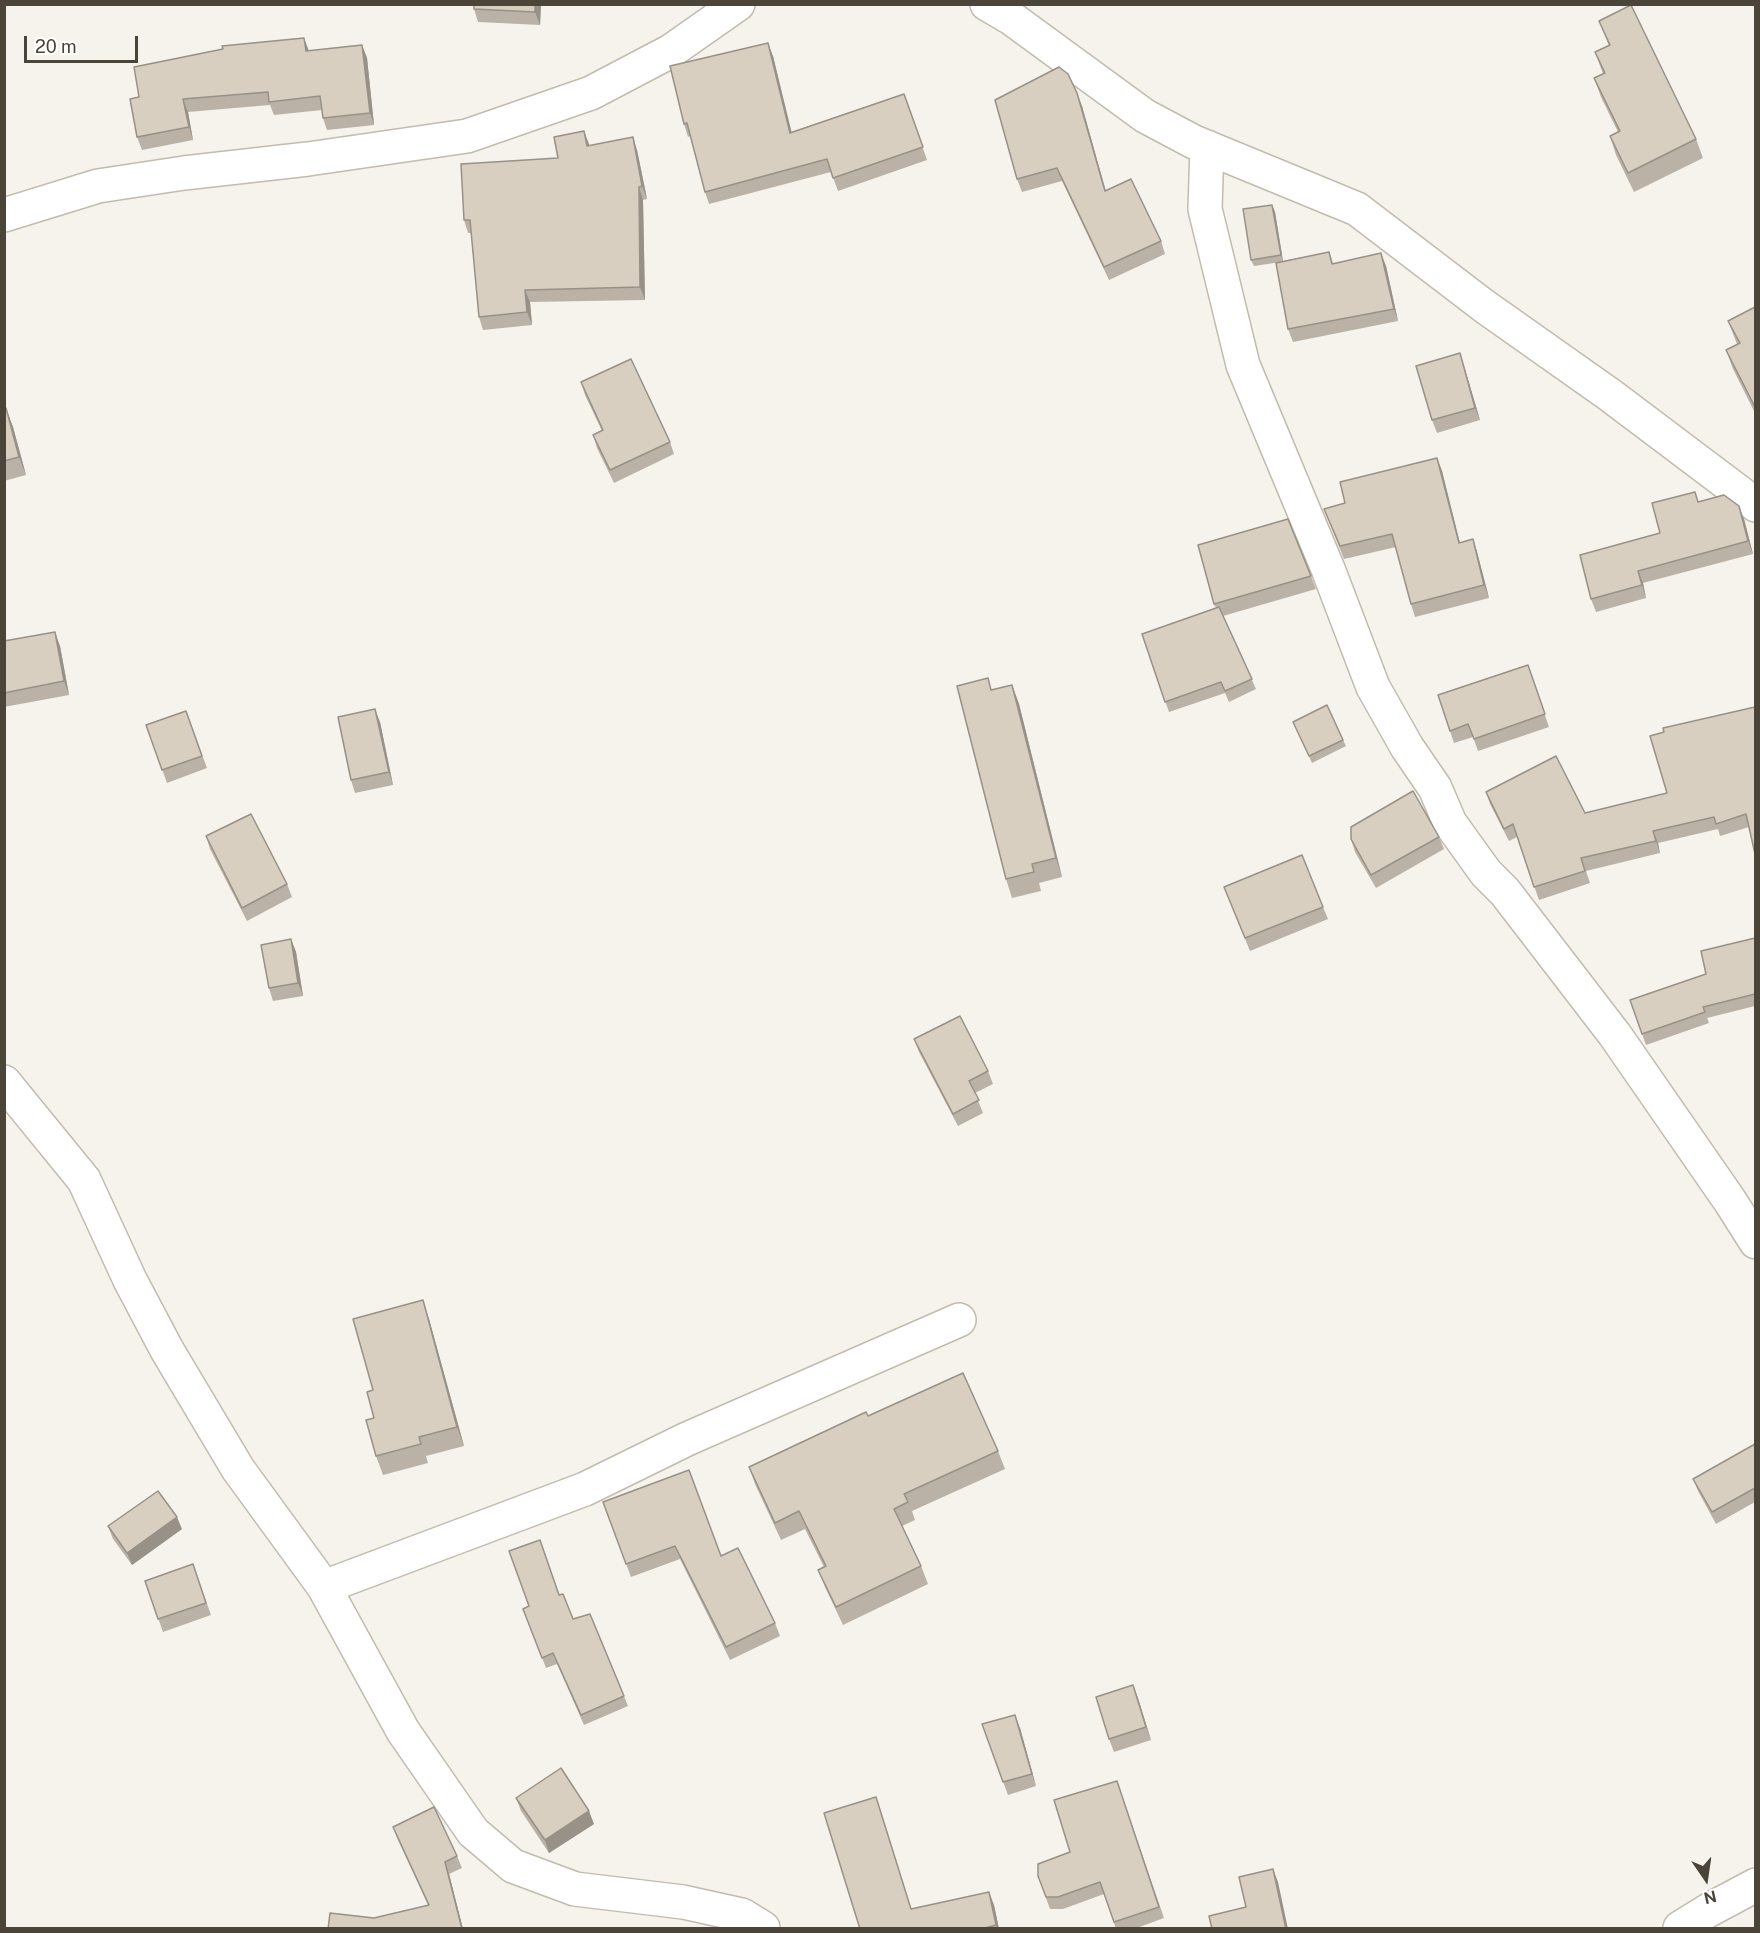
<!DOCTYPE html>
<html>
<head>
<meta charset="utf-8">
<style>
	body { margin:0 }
	#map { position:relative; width:1760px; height:1933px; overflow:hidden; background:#f6f3ec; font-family:"Public Sans",sans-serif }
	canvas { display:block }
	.frame { position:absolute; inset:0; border:6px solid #4b4439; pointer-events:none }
	.north { position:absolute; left:1676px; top:1849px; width:60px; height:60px; -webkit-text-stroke:4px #fff; paint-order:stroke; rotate:167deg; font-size:16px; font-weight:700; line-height:24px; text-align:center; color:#4b4439 }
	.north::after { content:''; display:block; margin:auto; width:21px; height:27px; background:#4b4439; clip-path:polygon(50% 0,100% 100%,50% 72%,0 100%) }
	.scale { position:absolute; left:24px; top:36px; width:114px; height:27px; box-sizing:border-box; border:3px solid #4b4439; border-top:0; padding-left:8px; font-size:18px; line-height:21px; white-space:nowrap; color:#4b4439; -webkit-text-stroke:4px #fff; paint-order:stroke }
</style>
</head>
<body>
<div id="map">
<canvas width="1760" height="1933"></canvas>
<div class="frame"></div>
<div class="north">N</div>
<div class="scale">20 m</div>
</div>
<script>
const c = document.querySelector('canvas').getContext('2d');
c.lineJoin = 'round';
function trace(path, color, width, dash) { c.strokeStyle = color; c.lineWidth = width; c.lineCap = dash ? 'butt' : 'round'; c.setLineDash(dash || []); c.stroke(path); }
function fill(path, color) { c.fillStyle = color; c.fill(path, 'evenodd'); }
const minor = new Path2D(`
	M 987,4 L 1011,18 L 1145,116 L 1194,142 L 1357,209 L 1484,306 L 1610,395 L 1756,505
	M 1207,147 L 1205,209 L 1243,365 L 1328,569 L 1373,687 L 1407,747 L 1435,788 L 1450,823 L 1486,873 L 1505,892 L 1615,1035 L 1730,1201 L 1756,1242
	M 4,215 L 98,186 L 184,173 L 308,159 L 467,136 L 591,93 L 671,51 L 738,4
	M 4,1082 L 84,1180 L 130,1280 L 167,1350 L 238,1469 L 324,1587 L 403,1731 L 473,1832 L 513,1866 L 575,1889 L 683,1902 L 742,1915 L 763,1928
	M 324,1587 L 585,1489 L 687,1439 L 959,1320
	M 1680,1928 L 1709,1910 L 1756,1885`);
trace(minor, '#c2bbae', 36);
trace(minor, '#fff', 33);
fill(new Path2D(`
	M 541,4 L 540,25 L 478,22 L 474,9 Z
	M 1599,21 L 1696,139 L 1703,158 L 1634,192 L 1616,155 L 1610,136 L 1618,132 L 1601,97 L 1594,78 L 1603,74 L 1595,52 L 1609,46 Z
	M 362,45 L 367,58 L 374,125 L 327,130 L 323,118 L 322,110 L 274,115 L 270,105 L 188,112 L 193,140 L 142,150 L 137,137 L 130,99 L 309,51 Z
	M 773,56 L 791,132 L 904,94 L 927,160 L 838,191 L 831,172 L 709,204 L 705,192 L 690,136 L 688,137 L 684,124 Z
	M 1082,106 L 1106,191 L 1161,241 L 1165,254 L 1109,280 L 1062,181 L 1022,192 L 1017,179 Z
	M 589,146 L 637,150 L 647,199 L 643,200 L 645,300 L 530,302 L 532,325 L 483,330 L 479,317 L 471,233 L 468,233 L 464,220 L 558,158 Z
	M 1272,205 L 1275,212 L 1283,261 L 1329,252 L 1333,263 L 1386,266 L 1398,321 L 1293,342 L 1288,329 L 1281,262 L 1254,266 L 1251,260 Z
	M 1755,307 L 1755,413 L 1733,369 L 1726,350 L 1737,344 L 1728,321 Z
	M 1464,366 L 1480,420 L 1437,433 L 1432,420 Z
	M 581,382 L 670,442 L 674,454 L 614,483 L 597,448 L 593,435 L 602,431 L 585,395 Z
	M 4,409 L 13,427 L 26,475 L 4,481 Z
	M 1437,458 L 1442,471 L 1460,543 L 1473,539 L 1477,552 L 1489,598 L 1415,617 L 1411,604 L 1396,547 L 1344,559 L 1324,509 L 1345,503 Z
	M 1698,502 L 1744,519 L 1753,554 L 1643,583 L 1646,598 L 1596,612 L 1591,599 L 1660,533 Z
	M 1311,576 L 1316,589 L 1223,616 L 1256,689 L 1229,702 L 1225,693 L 1169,712 L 1142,634 L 1216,608 L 1214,604 Z
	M 4,641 L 60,646 L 69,695 L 4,707 Z
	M 1528,665 L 1549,727 L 1478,751 L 1473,737 L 1454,743 L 1438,695 Z
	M 1012,685 L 1019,704 L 1062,877 L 1039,883 L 1041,891 L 1012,898 L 1006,879 L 992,690 Z
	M 1755,707 L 1749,827 L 1720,836 L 1718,829 L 1658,843 L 1660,853 L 1586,871 L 1590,883 L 1539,900 L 1517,837 L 1509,841 L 1490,804 L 1486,792 L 1585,813 L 1667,793 Z
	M 186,711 L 207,768 L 167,783 L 146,725 Z
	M 380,722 L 393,785 L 355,793 L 351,780 Z
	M 1293,722 L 1343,740 L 1346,746 L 1312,763 Z
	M 206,836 L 287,884 L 292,897 L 247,921 L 210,849 Z
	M 1439,837 L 1444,849 L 1376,888 L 1355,852 L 1351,839 Z
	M 1224,887 L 1323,907 L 1328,919 L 1250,951 Z
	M 1755,938 L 1755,1006 L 1707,1018 L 1709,1023 L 1646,1045 L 1630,1000 L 1706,974 Z
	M 291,939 L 296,952 L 303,996 L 273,1001 L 269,988 Z
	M 914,1039 L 988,1071 L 993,1084 L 975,1093 L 983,1113 L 958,1126 L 919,1052 Z
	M 429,1319 L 464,1446 L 426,1456 L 428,1463 L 383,1475 L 376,1456 L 373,1390 Z
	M 868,1416 L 998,1451 L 1005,1469 L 912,1511 L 915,1520 L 902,1526 L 921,1566 L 928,1584 L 843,1625 L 825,1587 L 818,1570 L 824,1567 L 805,1529 L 781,1540 L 755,1484 L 749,1467 Z
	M 1755,1444 L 1755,1502 L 1716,1524 L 1698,1491 L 1693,1479 Z
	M 603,1502 L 721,1556 L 775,1623 L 780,1636 L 730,1660 L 680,1559 L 631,1577 Z
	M 108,1526 L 182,1529 L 132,1565 L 113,1539 Z
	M 193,1564 L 211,1615 L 163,1632 L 145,1581 Z
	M 560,1595 L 573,1619 L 624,1696 L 628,1706 L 584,1725 L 557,1664 L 546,1668 L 523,1609 Z
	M 1133,1685 L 1151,1740 L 1114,1752 L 1109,1739 Z
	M 982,1724 L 1020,1728 L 1036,1786 L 1008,1795 Z
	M 1117,1781 L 1164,1918 L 1134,1929 L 1116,1929 L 1104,1894 L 1063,1909 L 1050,1909 L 1038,1876 L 1070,1852 Z
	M 516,1798 L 594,1824 L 549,1853 L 521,1811 Z
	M 880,1809 L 911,1909 L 994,1905 L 999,1929 L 860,1929 Z
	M 393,1827 L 457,1856 L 462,1868 L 449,1874 L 463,1929 L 428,1905 L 397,1838 Z`), '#bab2a6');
fill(new Path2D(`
	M 535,4 L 541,4 L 540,25 L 535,12 Z
	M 304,38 L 309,51 L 306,51 Z
	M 768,43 L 773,56 L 795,146 L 790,133 Z
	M 362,45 L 367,58 L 374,125 L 370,113 Z
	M 1077,93 L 1082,106 L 1109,204 L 1105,191 Z
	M 183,99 L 188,112 L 193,140 L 189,127 Z
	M 584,131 L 589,144 L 592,159 L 587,146 Z
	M 633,137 L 637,150 L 647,199 L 642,186 Z
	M 639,187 L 643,200 L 645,300 L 640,287 Z
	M 1272,205 L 1275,212 L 1283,261 L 1281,255 Z
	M 1381,253 L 1386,266 L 1398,321 L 1394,309 Z
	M 525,290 L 530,302 L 532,325 L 527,312 Z
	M 1460,353 L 1464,366 L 1480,420 L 1475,408 Z
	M 6,408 L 13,427 L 26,475 L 19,457 Z
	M 1437,458 L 1442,471 L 1463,556 L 1459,543 Z
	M 1739,506 L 1744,519 L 1753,554 L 1748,541 Z
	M 1473,539 L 1477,552 L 1489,598 L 1484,585 Z
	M 1638,571 L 1643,583 L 1646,598 L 1642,585 Z
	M 55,632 L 60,646 L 69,695 L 64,681 Z
	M 1012,685 L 1019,704 L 1062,877 L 1056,858 Z
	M 375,709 L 380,722 L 393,785 L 389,772 Z
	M 1653,831 L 1658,843 L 1660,853 L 1656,841 Z
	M 291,939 L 296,952 L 303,996 L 298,983 Z
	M 423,1300 L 429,1319 L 464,1446 L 457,1427 Z
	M 177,1517 L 182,1529 L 132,1565 L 127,1553 Z
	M 1133,1685 L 1138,1698 L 1151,1740 L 1146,1727 Z
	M 1015,1715 L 1020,1728 L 1036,1786 L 1032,1774 Z
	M 589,1811 L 594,1824 L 549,1853 L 545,1840 Z
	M 445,1862 L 449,1874 L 463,1929 L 462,1929 Z
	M 1273,1869 L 1278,1882 L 1288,1929 L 1286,1929 Z
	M 989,1892 L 994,1905 L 999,1929 L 997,1929 L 996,1925 Z`), '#979187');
const building = new Path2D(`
	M 474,4 L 535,4 L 535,12 L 474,9 Z
	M 1631,5 L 1696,139 L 1628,173 L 1610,136 L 1620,131 L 1594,78 L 1605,73 L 1595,52 L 1610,45 L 1599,21 Z
	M 304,38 L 306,51 L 362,45 L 370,113 L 323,118 L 320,96 L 269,102 L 268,92 L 183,99 L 189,127 L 137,137 L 130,99 L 139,97 L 134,67 L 223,49 L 222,46 Z
	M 768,43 L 790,133 L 904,94 L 923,147 L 833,178 L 827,159 L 705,192 L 687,123 L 684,124 L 670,66 Z
	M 1059,67 L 1068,74 L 1077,93 L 1105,191 L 1131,179 L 1161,241 L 1104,267 L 1057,168 L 1017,179 L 995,100 Z
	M 584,131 L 587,146 L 633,137 L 642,186 L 639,187 L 640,287 L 525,290 L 527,312 L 479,317 L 470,220 L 464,220 L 461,164 L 558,158 L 554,137 Z
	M 1272,205 L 1281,255 L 1251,260 L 1243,209 Z
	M 1329,252 L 1332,264 L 1381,253 L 1394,309 L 1288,329 L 1276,263 Z
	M 1755,307 L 1755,407 L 1726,350 L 1740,343 L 1728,321 Z
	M 1460,353 L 1475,408 L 1432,420 L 1416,366 Z
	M 631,359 L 670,442 L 610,470 L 593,435 L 603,430 L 581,382 Z
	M 6,408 L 19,457 L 4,461 L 4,409 Z
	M 1437,458 L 1459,543 L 1473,539 L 1484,585 L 1411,604 L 1392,534 L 1340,546 L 1324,509 L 1345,503 L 1340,482 Z
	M 1695,492 L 1698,502 L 1724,495 L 1739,506 L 1748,541 L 1638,571 L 1642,585 L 1591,599 L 1580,555 L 1660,533 L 1652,503 Z
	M 1288,519 L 1311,576 L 1214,604 L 1198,545 Z
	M 1219,607 L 1252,679 L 1225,691 L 1221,682 L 1165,702 L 1142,634 Z
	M 55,632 L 64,681 L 4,693 L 4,641 Z
	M 1528,665 L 1545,714 L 1474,739 L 1468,724 L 1450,731 L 1438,695 Z
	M 988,678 L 991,690 L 1012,685 L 1056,858 L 1032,864 L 1034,872 L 1006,879 L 957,686 Z
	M 1327,705 L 1343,740 L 1309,756 L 1293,722 Z
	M 1755,707 L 1755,854 L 1746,814 L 1716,824 L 1714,817 L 1653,831 L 1656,841 L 1581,858 L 1585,871 L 1534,887 L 1513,824 L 1504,829 L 1486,792 L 1556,756 L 1585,813 L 1667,793 L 1650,736 L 1664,732 L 1663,728 Z
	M 375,709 L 389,772 L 351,780 L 338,717 Z
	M 186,711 L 202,756 L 162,770 L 146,725 Z
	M 1413,791 L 1439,837 L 1371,875 L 1351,839 L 1351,827 Z
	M 251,814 L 287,884 L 242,908 L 206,836 Z
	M 1302,855 L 1323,907 L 1245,938 L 1224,887 Z
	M 1755,938 L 1755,994 L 1703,1007 L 1705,1012 L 1642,1034 L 1630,1000 L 1706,974 L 1701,951 Z
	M 291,939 L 298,983 L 269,988 L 261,945 Z
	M 960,1016 L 988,1071 L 969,1081 L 979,1100 L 953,1114 L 914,1039 Z
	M 423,1300 L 457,1427 L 419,1437 L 421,1444 L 376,1456 L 366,1420 L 374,1418 L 367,1392 L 373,1390 L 353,1319 Z
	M 963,1373 L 998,1451 L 904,1494 L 908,1502 L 894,1509 L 921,1566 L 836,1607 L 818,1570 L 826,1566 L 799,1511 L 775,1523 L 749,1467 L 866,1412 L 868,1416 Z
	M 1755,1444 L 1755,1488 L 1712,1512 L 1693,1479 Z
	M 689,1470 L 721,1556 L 738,1548 L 775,1623 L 726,1647 L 675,1546 L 626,1564 L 603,1502 Z
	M 158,1491 L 177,1517 L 127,1553 L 108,1526 Z
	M 540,1540 L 559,1595 L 563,1594 L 573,1619 L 590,1614 L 624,1696 L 581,1715 L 553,1653 L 542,1658 L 523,1609 L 529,1606 L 509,1551 Z
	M 193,1564 L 206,1603 L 158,1619 L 145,1581 Z
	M 1133,1685 L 1146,1727 L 1109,1739 L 1096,1697 Z
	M 1015,1715 L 1032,1774 L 1003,1782 L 982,1724 Z
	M 561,1768 L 589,1811 L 545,1840 L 516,1798 Z
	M 1117,1781 L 1159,1907 L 1114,1922 L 1100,1882 L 1058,1897 L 1046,1897 L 1038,1876 L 1038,1864 L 1070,1852 L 1054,1800 Z
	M 876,1797 L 911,1909 L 989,1892 L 996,1925 L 981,1929 L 860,1929 L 824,1813 Z
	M 434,1807 L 457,1856 L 445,1862 L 462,1929 L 328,1929 L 330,1913 L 374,1918 L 429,1905 L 393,1827 Z
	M 1273,1869 L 1286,1929 L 1212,1929 L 1209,1916 L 1246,1907 L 1239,1877 Z`);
fill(building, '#d8cfc1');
trace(building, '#979187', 1.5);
</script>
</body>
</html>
